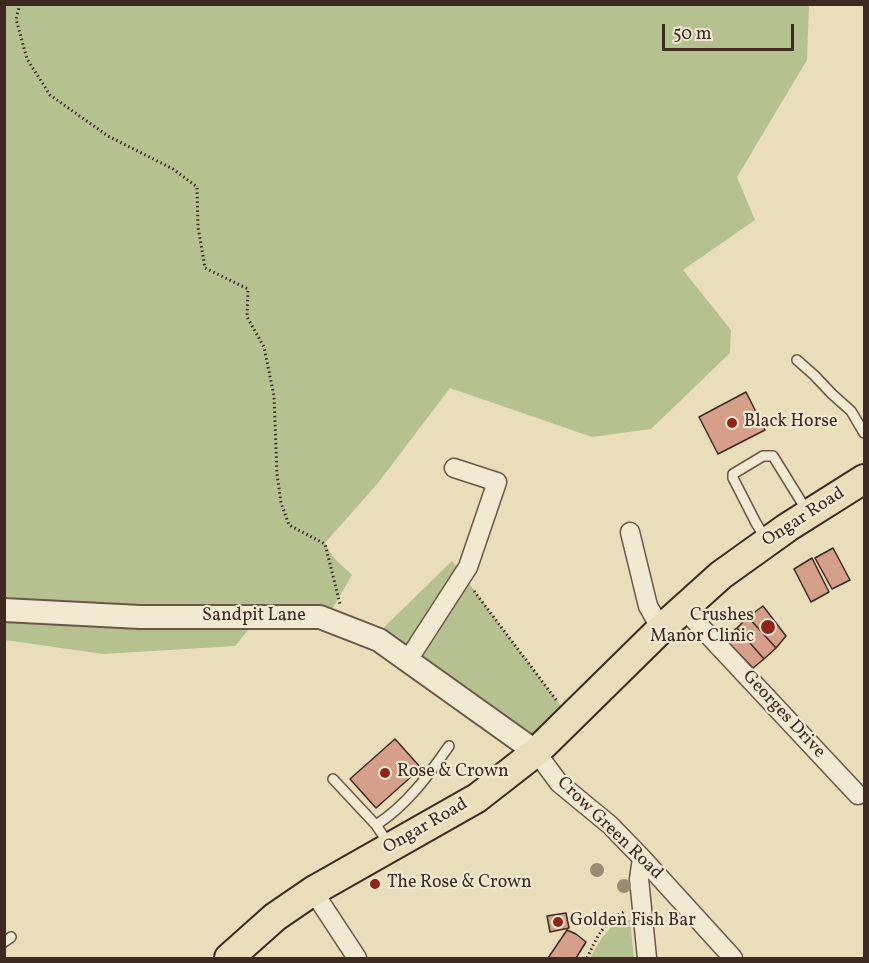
<!DOCTYPE html>
<html>
<head>
<meta charset="utf-8">
<style>
	body { margin:0 }
	#map { position:relative; width:869px; height:963px; overflow:hidden; background:#eaddba; font-family:Vollkorn,serif }
	canvas { display:block }
	.frame { position:absolute; inset:0; border:6px solid #3f2a22; pointer-events:none }
	.scale { position:absolute; left:662px; top:24px; width:132px; height:27px; box-sizing:border-box; border:3px solid #3f2a22; border-top:0; padding-left:8px; font-size:18px; line-height:21px; white-space:nowrap; color:#3f2a22; -webkit-text-stroke:4px #f1e9d2; paint-order:stroke }
</style>
</head>
<body>
<div id="map">
<canvas width="869" height="963"></canvas>
<div class="frame"></div>
<div class="scale">50 m</div>
</div>
<script>
const c = document.querySelector('canvas').getContext('2d');
c.lineJoin = 'round';
function fill(path, color) { c.fillStyle = color; c.fill(path, 'evenodd'); }
function trace(path, color, width, dash) { c.strokeStyle = color; c.lineWidth = width; c.lineCap = dash ? 'butt' : 'round'; c.setLineDash(dash || []); c.stroke(path); }
function write(font, color, halo, rows, align = 'center') {
  c.font = font + ' Vollkorn,serif'; c.lineWidth = 4.5; c.setLineDash([]); c.textBaseline = 'middle'; c.strokeStyle = halo; c.fillStyle = color; for (const [text, x, y, turn = 0] of rows) {
    c.save(); c.translate(x, y); c.rotate((+turn || 0) * Math.PI / 180); c.textAlign = isNaN(turn) ? turn : align; if (halo) c.strokeText(text, 0, 0); c.fillText(text, 0, 0); c.restore();
  }
}
fill(new Path2D(`
	M 5,5 L 809,5 L 807,60 L 737,177 L 755,220 L 683,270 L 731,330 L 730,353 L 651,429 L 592,437 L 450,388 L 378,483 L 325,543 L 333,557 L 352,575 L 328,616 L 259,617 L 235,646 L 103,654 L 5,640 Z
	M 452,561 L 570,718 L 536,752 L 373,638 Z
	M 630,920 L 634,958 L 590,958 L 601,939 L 613,925 Z`), '#b6c190');
const building = new Path2D(`
	M 746,392 L 765,430 L 718,454 L 699,417 Z
	M 833,548 L 850,580 L 832,589 L 815,558 Z
	M 812,558 L 829,592 L 811,602 L 794,569 Z
	M 763,606 L 786,636 L 776,648 L 748,617 Z
	M 748,617 L 776,648 L 764,659 L 737,628 Z
	M 737,628 L 764,659 L 753,668 L 724,638 Z
	M 395,739 L 421,768 L 376,808 L 350,779 Z
	M 566,913 L 569,928 L 550,932 L 547,916 Z
	M 567,930 L 576,934 L 586,942 L 576,958 L 548,958 Z`);
fill(building, '#d69f8a');
trace(building, '#3f2a22', 1.5);
const service = new Path2D(`
	M 797,360 L 814,375 L 832,394 L 851,411 L 864,433
	M 766,539 L 756,523 L 733,478 L 733,474 L 763,456 L 773,456 L 807,511
	M 333,779 L 376,825 L 388,843
	M 376,825 C 407,805 428,776 449,746
	M 4,942 L 11,937`);
const minor = new Path2D(`
	M 630,532 L 648,606 L 661,629
	M 683,608 L 858,795
	M 408,660 L 468,567 L 497,482 L 454,468
	M 536,752 L 559,783 L 610,825 L 642,858 L 733,958
	M 642,858 L 639,879 L 647,958
	M 313,891 L 357,958`);
const tertiary = new Path2D(`
	M 4,610 L 140,617 L 320,617 L 379,640 L 536,752`);
const primary = new Path2D(`
	M 229,958 L 275,917 L 313,891 L 477,798 L 536,752 L 661,629 L 721,575 L 788,527 L 864,479`);
trace(service, '#6a5748', 12);
trace(minor, '#6a5748', 21);
trace(tertiary, '#6a5748', 26);
trace(primary, '#3f2a22', 32);
trace(new Path2D(`
	M 20,4 L 16,19 L 27,59 L 50,95 L 108,136 L 173,169 L 197,187 L 198,227 L 205,268 L 248,289 L 247,317 L 264,347 L 274,396 L 277,474 L 281,503 L 289,525 L 325,544 L 340,604
	M 474,591 L 557,701
	M 587,958 C 596,939 603,922 624,912`), '#3f2a22', 3, [1.5, 3]);
trace(service, '#f1e9d2', 9);
trace(minor, '#f1e9d2', 18);
trace(tertiary, '#f1e9d2', 22);
trace(primary, '#eaddba', 28);
c.fillStyle = '#998b72';
for (const [x, y] of [
	[597,870],
	[624,886]
]) { c.beginPath(); c.arc(x, y, 7, 0, 2 * Math.PI); c.fill(); }
for (const [x, y, r, color] of [
	[732,423,6,"#8f2418"],
	[768,627,8,"#8f2418"],
	[385,773,6,"#8f2418"],
	[375,884,6,"#8f2418"],
	[558,922,6,"#8f2418"]
]) { const dot = new Path2D(); dot.arc(x, y, r, 0, 2 * Math.PI); c.fillStyle = color; c.fill(dot); trace(dot, '#f1e9d2', 2); }
write('18px', '#3f2a22', '#f1e9d2', [
	["Black Horse",744,423],
	["Crushes",754,617,"right"],
	["Manor Clinic",754,638,"right"],
	["Rose & Crown",397,773],
	["The Rose & Crown",387,884],
	["Golden Fish Bar",570,922]
], 'left');
write('18px', '#3f2a22', '#f1e9d2', [
	["Ongar Road",804,518,-33],
	["Sandpit Lane",254,617],
	["Georges Drive",783,715,47],
	["Ongar Road",426,827,-30],
	["Crow Green Road",609,829,44]
]);
</script>
</body>
</html>
